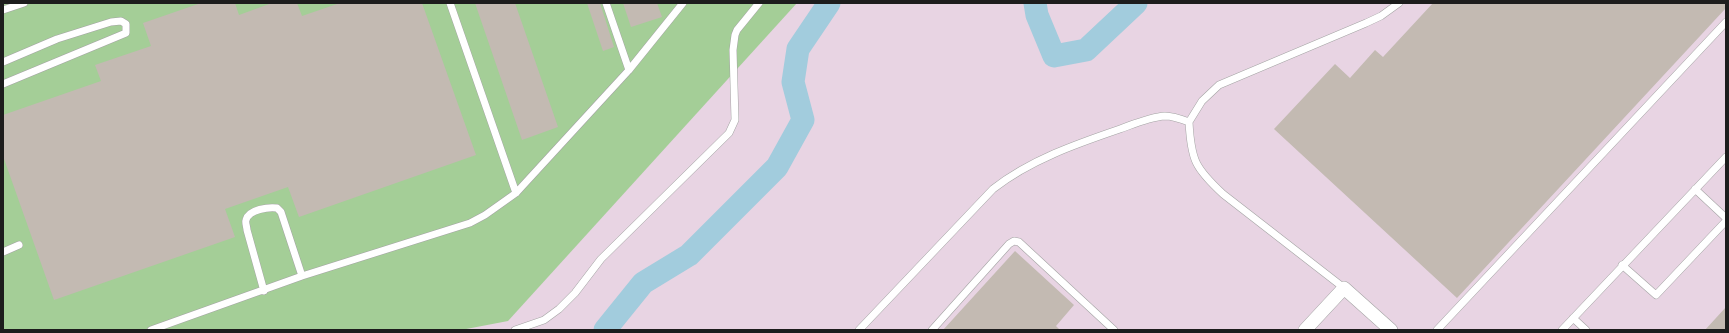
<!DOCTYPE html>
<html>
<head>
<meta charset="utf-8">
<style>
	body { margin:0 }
	#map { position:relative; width:1729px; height:333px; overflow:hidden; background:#eeebe3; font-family:Karla,sans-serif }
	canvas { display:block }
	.frame { position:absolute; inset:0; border:4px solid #1d1d1d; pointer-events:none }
</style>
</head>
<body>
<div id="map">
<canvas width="1729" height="333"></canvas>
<div class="frame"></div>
</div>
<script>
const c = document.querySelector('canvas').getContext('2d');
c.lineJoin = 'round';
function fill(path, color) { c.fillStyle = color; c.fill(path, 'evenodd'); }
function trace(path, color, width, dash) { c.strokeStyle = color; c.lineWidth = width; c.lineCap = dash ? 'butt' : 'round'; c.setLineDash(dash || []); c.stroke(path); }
fill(new Path2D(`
	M 3,3 L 1726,3 L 1726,330 L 3,330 Z`), '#e8d4e3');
fill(new Path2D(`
	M 3,3 L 797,3 L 508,321 L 461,330 L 3,330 Z`), '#a4ce97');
trace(new Path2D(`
	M 1035,3 L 1037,15 L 1054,56 L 1086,50 L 1136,3
	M 605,330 L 643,283 L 689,255 L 777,167 L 803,120 L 793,82 L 798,49 L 829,3`), '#a2ccdd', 23);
fill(new Path2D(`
	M 201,3 L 235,3 L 239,15 L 272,3 L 297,3 L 302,16 L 340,3 L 422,3 L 476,155 L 299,217 L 288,187 L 225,209 L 235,237 L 54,300 L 3,156 L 3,115 L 101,81 L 95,65 L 151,46 L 143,23 Z
	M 475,3 L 515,3 L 558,127 L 522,140 Z
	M 587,3 L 600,3 L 614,47 L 603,51 Z
	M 623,3 L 657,3 L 662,17 L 631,27 Z
	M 1433,3 L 1726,3 L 1726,8 L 1457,298 L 1274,129 L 1335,64 L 1350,78 L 1375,50 L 1383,57 Z
	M 1015,251 L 1074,305 L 1056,326 L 1060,330 L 943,330 Z
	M 1726,307 L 1726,330 L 1705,330 Z`), '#c3bab2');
const lane = new Path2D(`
	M 450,3 L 516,193
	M 606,3 L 629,70
	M 3,10 L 24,3
	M 3,62 L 57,39 L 111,22 L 121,21 L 126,24 L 126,33 L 3,84
	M 1189,122 L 1202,101 L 1219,85 L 1366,23 L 1381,16 L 1399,3
	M 1695,189 L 1726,218
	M 3,252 L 19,245
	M 1622,265 L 1656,295 L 1726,221
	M 264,291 L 247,230 C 247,227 245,223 246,220 C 249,209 269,207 277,208 L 281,212 L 302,276
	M 1573,318 L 1586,330
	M 151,330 L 302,276 L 470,223 L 485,215 L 516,193 L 629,70 L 683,3
	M 515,330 L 544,320 L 559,309 L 575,293 L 601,259 L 729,133 L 735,120 L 733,50 L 735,35 L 737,30 L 759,3
	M 859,330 L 993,189 C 1030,160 1076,144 1120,129 C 1134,124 1150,117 1165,116 C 1173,116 1181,119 1189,122 C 1191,160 1195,168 1223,194 L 1344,288
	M 932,330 L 1009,244 L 1014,241 L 1019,242 L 1114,330
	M 1437,330 L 1726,22
	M 1562,330 L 1726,157`);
const street = new Path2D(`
	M 1305,330 L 1344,288 L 1391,330`);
trace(lane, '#a4a4a4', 8);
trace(street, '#a4a4a4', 14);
trace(lane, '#fff', 7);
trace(street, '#fff', 13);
</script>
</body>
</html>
